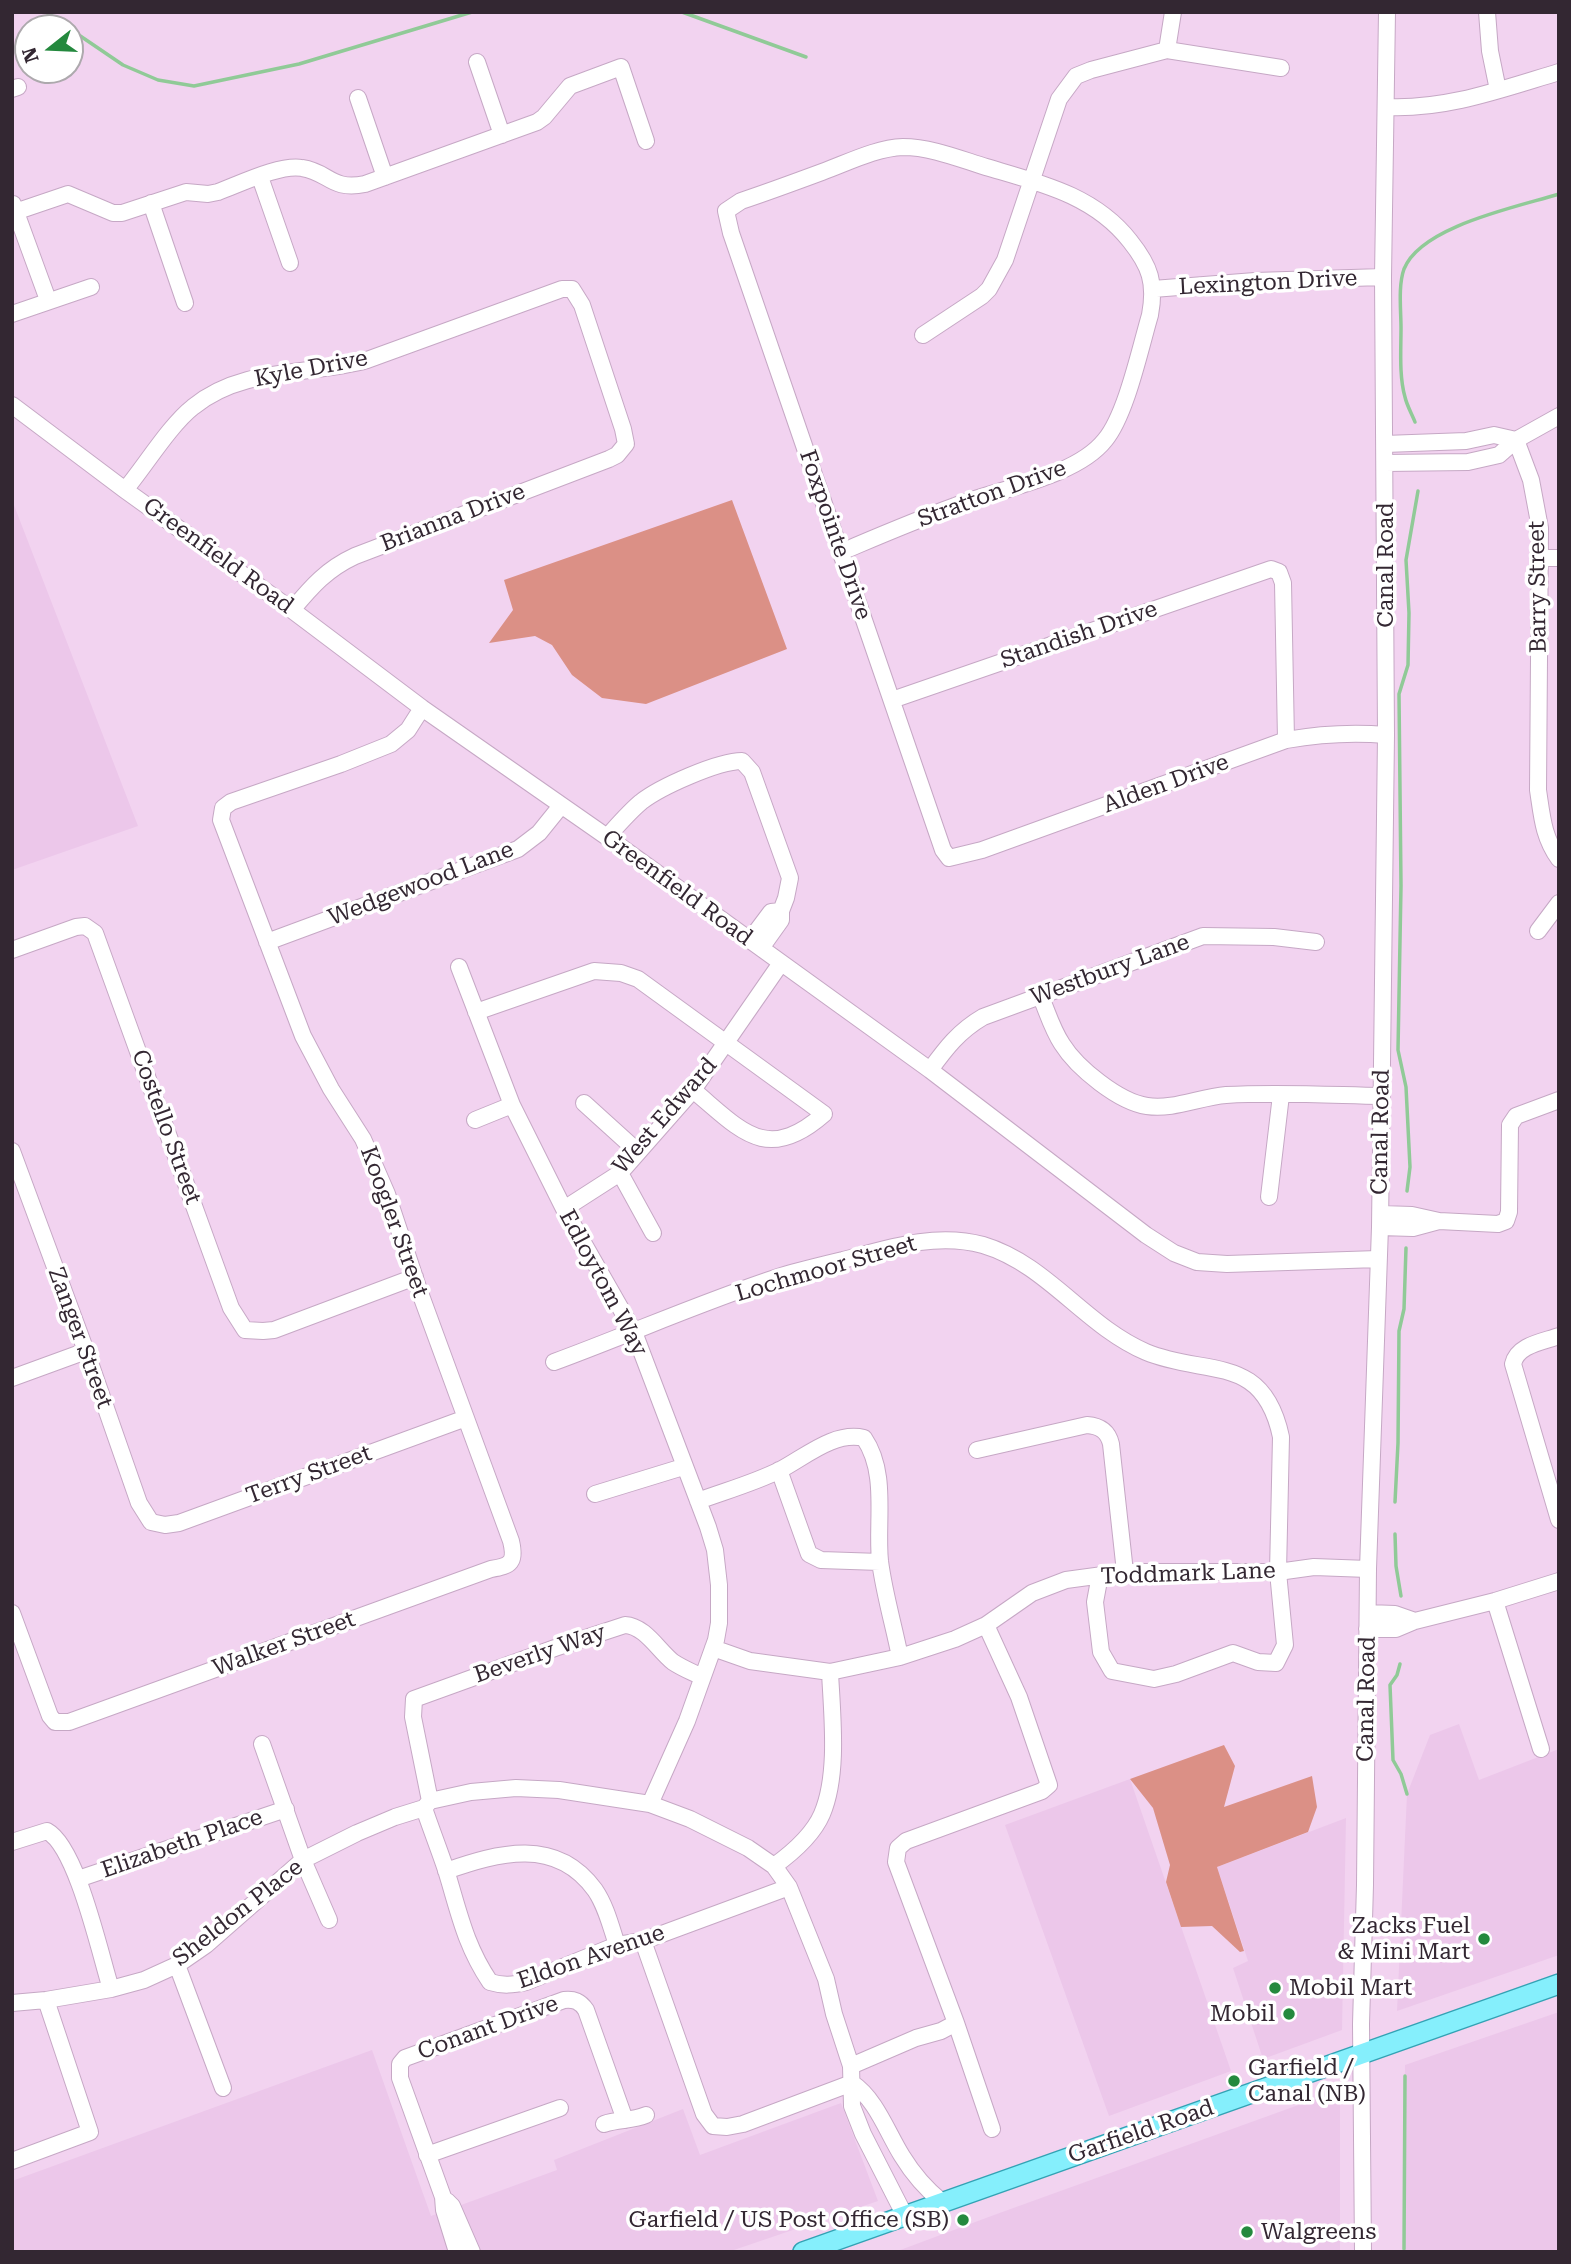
<!DOCTYPE html>
<html>
<head>
<meta charset="utf-8">
<style>
	body { margin:0 }
	#map { position:relative; width:1571px; height:2264px; overflow:hidden; background:#f2d3f0; font-family:"Roboto Serif",serif }
	canvas { display:block }
	.frame { position:absolute; inset:0; border:14px solid #332732; pointer-events:none }
	.north { position:absolute; left:14px; top:14px; width:70px; height:70px; box-sizing:border-box; background:#fff; border:2px solid #ada9ad; border-radius:50%; rotate:252deg; font-size:19px; font-weight:700; line-height:28px; text-align:center; color:#332732 }
	.north::after { content:''; display:block; margin:auto; width:24px; height:32px; background:#24893e; clip-path:polygon(50% 0,100% 100%,50% 72%,0 100%) }
</style>
</head>
<body>
<div id="map">
<canvas width="1571" height="2264"></canvas>
<div class="frame"></div>
<div class="north">N</div>
</div>
<script>
const c = document.querySelector('canvas').getContext('2d');
c.lineJoin = 'round';
function fill(path, color) { c.fillStyle = color; c.fill(path, 'evenodd'); }
function trace(path, color, width, dash) { c.strokeStyle = color; c.lineWidth = width; c.lineCap = dash ? 'butt' : 'round'; c.setLineDash(dash || []); c.stroke(path); }
function write(font, color, halo, rows, align = 'center') {
  c.font = font + ' "Roboto Serif",serif'; c.lineWidth = 7; c.setLineDash([]); c.textBaseline = 'middle'; c.strokeStyle = halo; c.fillStyle = color; for (const [text, x, y, turn = 0] of rows) {
    c.save(); c.translate(x, y); c.rotate((+turn || 0) * Math.PI / 180); c.textAlign = isNaN(turn) ? turn : align; if (halo) c.strokeText(text, 0, 0); c.fillText(text, 0, 0); c.restore();
  }
}
fill(new Path2D(`
	M 12,500 L 138,826 L 12,870 Z
	M 1459,1724 L 1479,1780 L 1559,1749 L 1559,1955 L 1397,2011 L 1407,1794 L 1430,1735 Z
	M 1130,1779 L 1231,2071 L 1109,2116 L 1005,1825 Z
	M 1346,1818 L 1342,2030 L 1263,2059 L 1233,1968 L 1248,1961 L 1217,1867 Z
	M 1559,2012 L 1559,2252 L 1404,2252 L 1405,2065 Z
	M 372,2050 L 431,2216 L 557,2170 L 554,2160 L 683,2109 L 700,2155 L 841,2103 L 878,2201 L 728,2252 L 12,2252 L 12,2181 Z
	M 1340,2090 L 1340,2252 L 895,2252 L 994,2215 Z`), '#ecc7ea');
fill(new Path2D(`
	M 732,500 L 787,649 L 646,704 L 602,698 L 572,675 L 552,645 L 535,636 L 489,643 L 513,610 L 504,580 Z
	M 1224,1745 L 1235,1766 L 1224,1807 L 1312,1776 L 1317,1807 L 1308,1832 L 1217,1867 L 1244,1951 L 1240,1952 L 1212,1926 L 1181,1927 L 1166,1882 L 1170,1865 L 1153,1808 L 1130,1779 Z`), '#db9086');
trace(new Path2D(`
	M 46,12 L 69,28
	M 682,12 L 806,57
	M 70,29 L 123,65 L 158,80 L 194,86 L 299,64 L 472,12
	M 1415,422 C 1412,414 1407,406 1405,397 C 1399,376 1401,350 1401,328 C 1401,310 1398,286 1404,269 C 1421,226 1517,207 1559,194
	M 1407,1191 L 1410,1167 L 1406,1087 L 1398,1050 L 1401,886 L 1399,694 L 1408,665 L 1409,613 L 1406,560 L 1418,491
	M 1395,1502 L 1398,1443 L 1399,1331 L 1404,1309 L 1406,1248
	M 1395,1534 L 1396,1566 L 1401,1596
	M 1400,1664 L 1397,1675 L 1390,1685 L 1393,1760 L 1401,1774 L 1407,1794
	M 1404,2249 L 1405,2076`), '#90ca97', 3.5);
const minor = new Path2D(`
	M 1487,12 L 1490,51 L 1498,90
	M 1167,50 L 1173,12
	M 477,62 L 502,135
	M 12,89 L 18,87
	M 358,98 L 385,177
	M 1386,107 C 1446,110 1502,89 1559,72
	M 260,177 L 290,263
	M 151,203 L 185,303
	M 13,204 L 48,300
	M 12,213 L 68,194 L 113,213 L 122,213 L 186,192 L 208,194 L 218,192 C 240,184 280,164 302,168 C 329,172 331,191 365,184 L 537,122 L 544,117 L 570,86 L 621,67 L 646,141
	M 1153,289 L 1255,281 L 1383,277
	M 12,314 L 91,287
	M 923,335 L 982,296 L 989,289 L 1005,260 L 1059,99 L 1076,76 L 1091,70 L 1167,50 L 1281,68
	M 12,405 L 125,490 L 292,610 L 422,708 L 607,837 L 930,1070 L 1146,1235 L 1174,1253 L 1197,1262 L 1227,1264 L 1378,1259
	M 1559,416 L 1516,440 L 1531,480 L 1540,528 L 1538,790 C 1542,816 1543,837 1559,859
	M 1385,444 L 1466,441 L 1494,435 L 1516,440 L 1499,455 L 1468,462 L 1385,463
	M 125,490 C 145,466 170,425 193,407 C 243,366 310,376 367,360 L 562,289 L 572,289 L 582,305 L 623,429 L 626,444 L 617,455 L 609,459 L 355,556 C 327,569 312,586 292,610
	M 841,552 C 879,536 916,520 955,506 C 998,489 1076,477 1105,440 C 1126,415 1140,349 1150,315 C 1156,283 1150,266 1130,241 C 1094,195 1040,183 986,167 C 960,159 931,147 903,147 C 876,148 847,163 822,172 C 795,182 768,192 741,201 L 726,211 L 731,233 L 943,850 L 949,858 L 982,850 L 1286,740 C 1320,734 1352,732 1386,735
	M 1540,558 L 1559,558
	M 892,700 L 1271,569 L 1279,572 L 1283,583 L 1286,740
	M 607,837 C 618,825 629,812 641,802 C 660,787 718,761 742,761 L 752,772 L 790,878 L 786,898 L 781,911
	M 1538,931 L 1559,903
	M 750,940 L 771,912 L 781,911 L 781,920 L 761,948
	M 267,942 L 518,849 L 539,833 L 560,807
	M 12,950 L 76,927 L 85,926 L 95,933 L 231,1308 L 245,1330 L 263,1331 L 274,1330 L 415,1277
	M 459,967 L 512,1105 L 564,1209 L 634,1332 L 708,1527 L 715,1550 L 719,1585 L 719,1623 L 716,1640 L 687,1721 L 650,1804
	M 1040,995 C 1047,1011 1052,1029 1062,1044 C 1077,1068 1119,1102 1147,1106 C 1173,1110 1200,1097 1226,1095 C 1278,1092 1330,1095 1382,1096
	M 476,1012 L 594,971 L 621,973 L 638,979 L 824,1114 C 766,1165 740,1129 693,1090
	M 930,1070 C 946,1048 959,1031 983,1017 L 1203,936 L 1274,937 L 1316,942
	M 584,1103 L 637,1151
	M 475,1120 L 512,1105
	M 12,1151 L 86,1351 L 139,1503 L 151,1522 L 165,1525 L 179,1523 L 466,1418
	M 620,1173 L 653,1233
	M 1269,1197 L 1281,1095
	M 564,1209 L 620,1173 L 693,1090 L 781,963
	M 1439,1221 L 1498,1224 L 1506,1221 L 1509,1212 L 1510,1125 L 1516,1116 L 1559,1100
	M 1380,1227 L 1413,1228 L 1439,1221 L 1412,1215 L 1381,1214
	M 1559,1336 C 1542,1342 1517,1345 1513,1364 L 1559,1520
	M 554,1362 C 630,1334 704,1301 781,1276 C 801,1270 822,1265 843,1260 C 888,1248 936,1232 983,1245 C 1047,1264 1085,1326 1146,1352 C 1206,1377 1263,1352 1281,1437 L 1278,1572 L 1285,1645 L 1276,1663 L 1258,1662 L 1233,1653 L 1176,1674 L 1154,1679 L 1112,1671 L 1101,1652 L 1095,1602 L 1100,1575
	M 12,1378 L 86,1351
	M 977,1450 L 1087,1425 C 1100,1426 1108,1431 1111,1444 L 1125,1572
	M 779,1470 L 809,1554 L 821,1560 L 880,1562
	M 595,1494 L 683,1467
	M 698,1501 C 725,1491 754,1483 780,1470 C 805,1457 834,1431 864,1438 C 888,1473 876,1521 880,1561 C 884,1593 894,1626 900,1657
	M 1495,1601 L 1541,1749
	M 12,1613 L 50,1716 L 55,1722 L 69,1722 L 491,1569 C 511,1566 516,1562 511,1541 L 419,1290 L 387,1194 L 363,1139 L 331,1089 L 303,1036 L 221,820 L 223,808 L 231,802 L 341,764 L 391,744 L 408,730 L 422,708
	M 1415,1621 L 1495,1601 L 1559,1581
	M 1367,1629 L 1396,1629 L 1415,1621 L 1395,1614 L 1368,1613
	M 713,1648 L 750,1661 L 830,1672 L 900,1657 L 955,1639 L 986,1625 L 1032,1593 L 1066,1580 L 1125,1572 L 1278,1572 L 1314,1567 L 1368,1569
	M 262,1744 L 303,1860 L 329,1920
	M 430,1801 L 413,1717 L 414,1699 L 555,1648 L 625,1625 C 645,1626 658,1650 673,1662 C 682,1668 692,1672 702,1677
	M 424,1808 C 431,1829 439,1849 446,1870 C 459,1912 465,1945 490,1982 C 503,1986 513,1985 526,1982 L 617,1945 L 643,1941 L 789,1887
	M 12,1842 L 47,1831 C 77,1847 100,1954 111,1989
	M 774,1866 C 792,1853 813,1835 822,1814 C 839,1774 832,1715 830,1672
	M 446,1871 C 498,1853 556,1836 595,1890 C 606,1906 611,1927 617,1945
	M 78,1879 L 286,1809
	M 643,1941 L 704,2114 L 713,2126 L 727,2127 L 743,2124 L 852,2083
	M 177,1965 L 223,2088
	M 12,2003 L 46,2000 L 111,1989 L 144,1980 L 177,1965 L 206,1945 L 303,1860 L 357,1833 L 395,1817 L 424,1808 L 430,1801 L 471,1792 L 516,1788 L 559,1790 L 650,1804 L 690,1819 L 748,1848 L 774,1866 L 789,1887 L 826,1979 L 834,2014 L 851,2066 L 852,2106 L 863,2134 L 905,2216
	M 956,2023 L 992,2129
	M 851,2066 L 916,2038 L 941,2031 L 956,2023 L 896,1862 L 898,1848 L 906,1841 L 1042,1791 L 1049,1785 L 1019,1697 L 986,1625
	M 852,2083 C 876,2099 887,2132 902,2156 C 913,2174 926,2189 942,2202
	M 604,2124 C 618,2119 632,2121 646,2115
	M 427,2155 L 560,2108
	M 12,2161 L 90,2132 L 46,2000
	M 447,2201 L 452,2206 L 472,2252
	M 457,2252 L 444,2210 L 443,2197 L 400,2078 L 400,2064 L 405,2058 L 564,2000 C 574,1999 580,2001 586,2010 L 625,2120
	M 1363,2252 L 1361,2024 L 1365,1885 L 1368,1569 L 1380,1227 L 1386,735 L 1383,277 L 1387,12`);
const major = new Path2D(`
	M 803,2252 L 1559,1984`);
trace(minor, '#c6a8c5', 18);
trace(major, '#33a2b4', 22);
trace(minor, '#fff', 16);
trace(major, '#85effc', 19);
for (const [x, y, r, color] of [
	[1484,1939,7,"#24893e"],
	[1275,1988,7,"#24893e"],
	[1289,2014,7,"#24893e"],
	[1234,2081,7,"#24893e"],
	[963,2220,7,"#24893e"],
	[1247,2232,7,"#24893e"]
]) { const dot = new Path2D(); dot.arc(x, y, r, 0, 2 * Math.PI); c.fillStyle = color; c.fill(dot); trace(dot, '#fff', 2.5); }
write('23px', '#332732', '#fff', [
	["Lexington Drive",1268,283,-3],
	["Kyle Drive",311,369,-11],
	["Stratton Drive",992,494,-20],
	["Brianna Drive",453,518,-21],
	["Foxpointe Drive",835,535,71],
	["Greenfield Road",218,556,36],
	["Canal Road",1386,565,-90],
	["Barry Street",1538,587,-91],
	["Standish Drive",1079,635,-19],
	["Alden Drive",1166,784,-20],
	["Wedgewood Lane",421,884,-21],
	["Greenfield Road",677,888,36],
	["Westbury Lane",1110,970,-20],
	["West Edward",665,1116,-49],
	["Costello Street",166,1127,70],
	["Canal Road",1381,1132,-89],
	["Koogler Street",394,1222,70],
	["Lochmoor Street",826,1269,-16],
	["Edloytom Way",603,1283,62],
	["Zanger Street",80,1338,70],
	["Terry Street",309,1475,-20],
	["Toddmark Lane",1188,1574,-2],
	["Walker Street",284,1644,-20],
	["Beverly Way",540,1654,-19],
	["Canal Road",1367,1699,-89],
	["Elizabeth Place",182,1844,-19],
	["Sheldon Place",238,1913,-38],
	["Eldon Avenue",591,1957,-19],
	["Conant Drive",488,2028,-20],
	["Garfield Road",1141,2132,-19]
]);
write('23px', '#332732', '#fff', [
	["Zacks Fuel",1470,1926],
	["& Mini Mart",1470,1952],
	["Mobil Mart",1289,1988,"left"],
	["Mobil",1275,2014],
	["Garfield /",1248,2068,"left"],
	["Canal (NB)",1248,2094,"left"],
	["Garfield / US Post Office (SB)",949,2220],
	["Walgreens",1261,2232,"left"]
], 'right');
</script>
</body>
</html>
